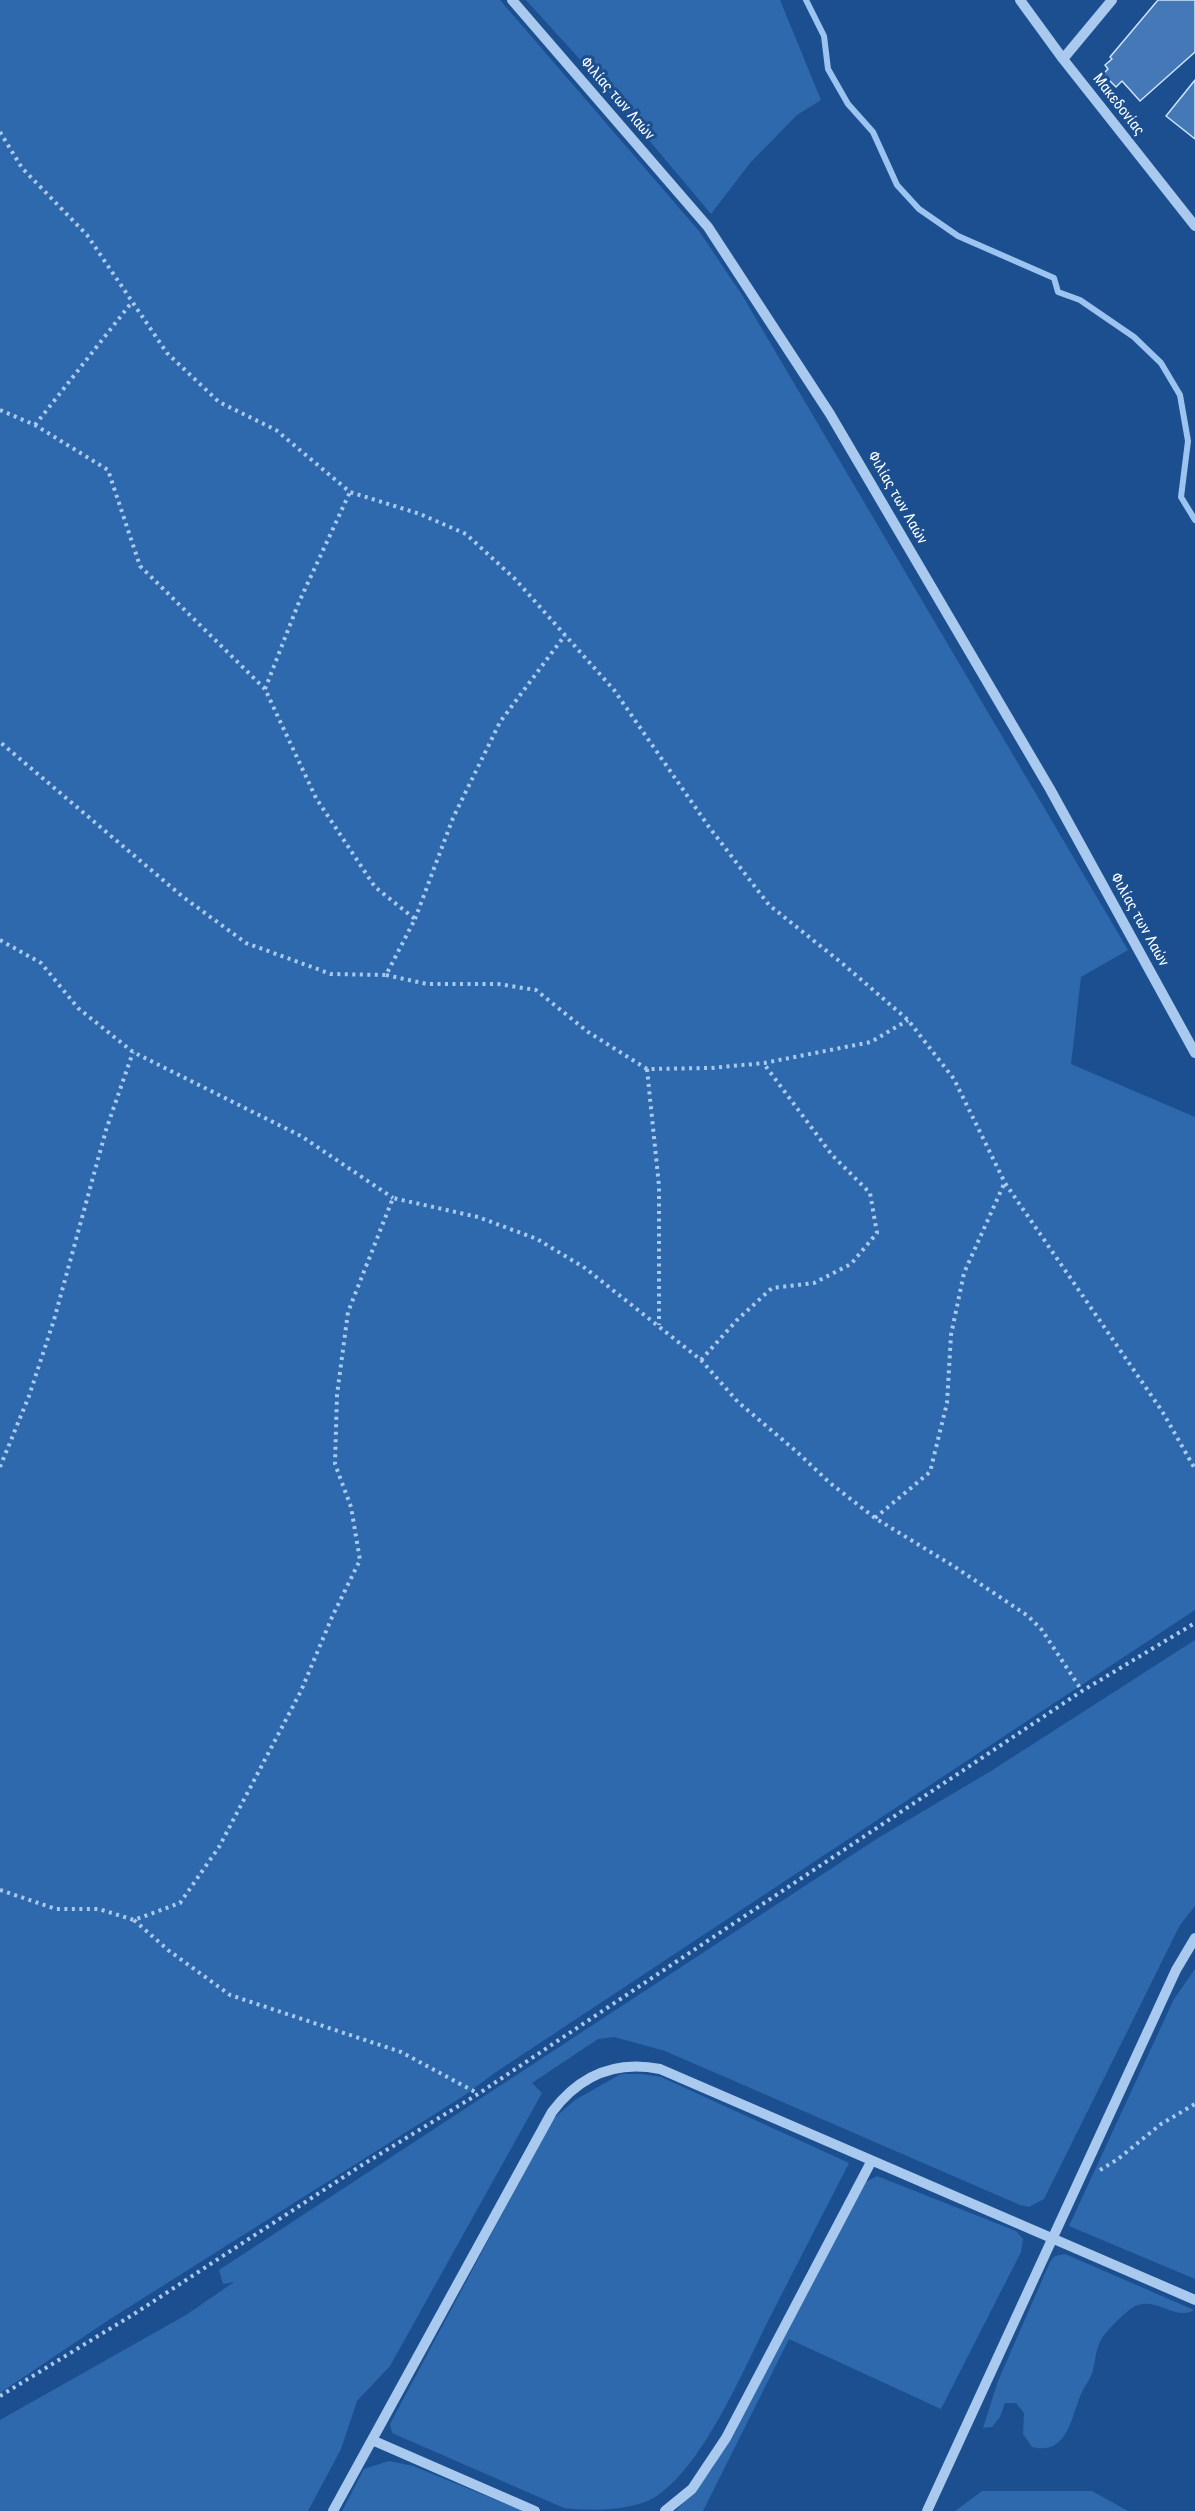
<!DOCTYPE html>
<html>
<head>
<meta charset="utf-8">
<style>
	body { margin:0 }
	canvas { display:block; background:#1b4f8f }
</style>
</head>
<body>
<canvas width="1195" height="2511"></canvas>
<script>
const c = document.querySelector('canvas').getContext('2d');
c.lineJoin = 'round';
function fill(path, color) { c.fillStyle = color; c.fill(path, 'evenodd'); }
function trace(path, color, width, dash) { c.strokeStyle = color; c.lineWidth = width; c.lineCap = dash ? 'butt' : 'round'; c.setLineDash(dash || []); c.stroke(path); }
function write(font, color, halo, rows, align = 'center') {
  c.font = font + ' "Roboto Condensed",sans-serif'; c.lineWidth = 6; c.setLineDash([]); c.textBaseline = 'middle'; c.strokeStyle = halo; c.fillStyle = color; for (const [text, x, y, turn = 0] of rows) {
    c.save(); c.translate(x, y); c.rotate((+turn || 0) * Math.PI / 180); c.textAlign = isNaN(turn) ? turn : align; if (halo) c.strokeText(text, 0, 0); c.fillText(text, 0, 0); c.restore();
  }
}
fill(new Path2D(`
	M 0,0 L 500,0 L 699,231 L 742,295 L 1128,950 L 1081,977 L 1071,1064 L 1195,1117 L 1195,1610 L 496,2072 L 465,2095 L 107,2321 L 0,2393 Z
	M 526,0 L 780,0 L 821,100 L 797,115 L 750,163 L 711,214 L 596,77 Z
	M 1195,1640 L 1195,1906 L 1180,1925 L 1044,2199 L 1029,2207 L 1020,2205 L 665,2051 L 614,2037 L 598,2039 L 532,2083 L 542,2093 L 390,2366 L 357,2401 L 341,2449 L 308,2511 L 0,2511 L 0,2420 L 186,2315 L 234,2282 L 223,2284 L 219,2270 L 878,1838 L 991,1771 Z
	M 1195,1969 L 1195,2279 L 1069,2226 L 1174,1999 Z
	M 621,2074 L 642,2074 L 661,2077 L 849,2163 C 822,2216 795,2268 768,2321 C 743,2371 701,2471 652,2499 C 627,2511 592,2511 564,2508 L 392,2433 L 390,2424 L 553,2119 L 575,2100 Z
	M 877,2176 L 1016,2231 L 1023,2239 L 1021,2252 L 941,2409 L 789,2339 L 703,2511 L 676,2511 L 712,2469 L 866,2182 Z
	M 1065,2254 L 1194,2310 C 1177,2321 1158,2298 1138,2305 C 1128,2308 1111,2327 1104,2335 C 1095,2347 1096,2360 1092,2374 C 1089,2381 1084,2387 1081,2394 C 1071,2418 1067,2456 1032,2447 L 1023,2434 L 1024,2413 L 1016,2403 L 1005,2403 L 1000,2417 L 992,2427 L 983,2428 L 998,2381 L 1050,2262 L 1055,2256 Z
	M 389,2461 L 413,2466 L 523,2511 L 342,2511 L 364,2469 Z
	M 982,2491 L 1092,2491 L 1128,2511 L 955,2511 Z`), '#2e69ad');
trace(new Path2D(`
	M 806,0 L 824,36 L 828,69 L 848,104 L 873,132 L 897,185 L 919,209 L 958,236 L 1054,278 L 1058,292 L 1080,300 L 1134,337 L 1161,363 L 1180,395 L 1188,441 L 1181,497 L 1195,520`), '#9cc4f0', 6);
const building = new Path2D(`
	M 1158,0 L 1195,0 L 1195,52 L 1140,101 L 1122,81 L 1116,87 L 1103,74 L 1108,69 L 1105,65 L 1112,59 L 1110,57 Z
	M 1195,80 L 1195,139 L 1166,116 Z`);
fill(building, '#4478b7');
trace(building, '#cfe3fa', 1.5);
trace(new Path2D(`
	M 0,132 L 22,168 L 87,235 L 167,353 L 219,402 L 276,430 L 350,492 L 420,514 L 466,534 L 515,579 L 614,690 L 709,827 L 769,905 L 843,964 L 908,1020 L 954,1079 L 1005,1183 L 1162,1411 L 1195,1469
	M 0,410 L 35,425 L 108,470 L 140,566 L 265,689 L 316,798 L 375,887 L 415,919 L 386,975 L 331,974 L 246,943 L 183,897 L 0,742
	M 35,425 L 132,302
	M 265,689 L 299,602 L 350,492
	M 415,919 L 453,818 L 500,722 L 565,635
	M 0,940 L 41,963 L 78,1008 L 133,1052 L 301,1136 L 393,1198
	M 386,975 L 427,984 L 498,984 L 536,990 L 588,1032 L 647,1069 L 711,1068 L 764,1063 L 871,1042 L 908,1020
	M 647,1069 L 659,1186 L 659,1325
	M 701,1360 L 737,1320 L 772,1288 L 814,1283 L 851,1264 L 877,1233 L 870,1193 L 832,1155 L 764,1064
	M 0,1467 L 29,1396 L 54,1320 L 106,1130 L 133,1052
	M 875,1518 L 930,1472 L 947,1403 L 951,1335 L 964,1273 L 1004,1184
	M 0,1890 L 56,1909 L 99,1909 L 134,1920 L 180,1903 L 219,1847 L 301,1691 L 332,1617 L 360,1560 L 351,1507 L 335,1464 L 337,1395 L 348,1312 L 393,1198 L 478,1217 L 537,1239 L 585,1268 L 701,1360 L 738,1402 L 797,1452 L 830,1483 L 875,1518 L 955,1567 L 1028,1616 L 1042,1630 L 1082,1691
	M 134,1920 L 168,1950 L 230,1995 L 401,2052 L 477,2093
	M 1100,2170 L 1118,2159 L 1161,2124 L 1195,2104
	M 0,2396 L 134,2314 L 362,2165 L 478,2094 L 1082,1691 L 1195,1623`), '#a9c9ee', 4, [3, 4.5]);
trace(new Path2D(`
	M 512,0 L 708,227 L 830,414 L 1050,789 L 1195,1053
	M 1020,0 L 1063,59 L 1195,226
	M 1063,59 L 1112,0
	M 372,2440 L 535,2511
	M 333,2511 L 552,2112 C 579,2076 615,2060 660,2069 L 1195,2300
	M 665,2511 L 692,2489 L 726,2438 L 871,2162
	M 927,2511 L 1176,1970 L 1195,1938`), '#a9c9ee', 10);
write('15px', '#fff', '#1b4f8f', [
	["Φιλίας των Λαών",617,99,49],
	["Μακεδονίας",1118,105,52],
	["Φιλίας των Λαών",897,498,60],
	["Φιλίας των Λαών",1139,920,61]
]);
</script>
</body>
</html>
